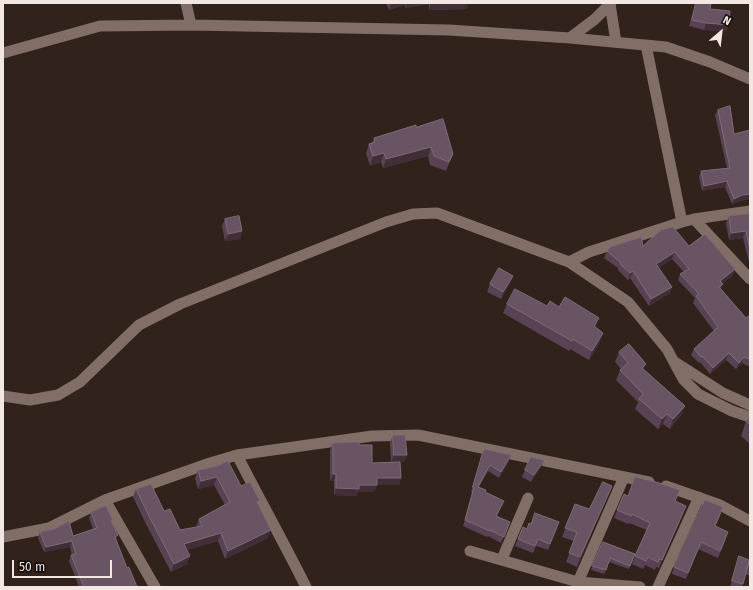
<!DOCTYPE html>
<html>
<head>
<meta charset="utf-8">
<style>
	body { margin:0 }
	#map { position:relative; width:753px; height:590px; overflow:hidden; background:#32221c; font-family:"Fira Sans",sans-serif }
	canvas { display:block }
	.frame { position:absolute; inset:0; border:4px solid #f2e7e2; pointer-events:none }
	.north { position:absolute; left:701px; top:12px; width:40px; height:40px; -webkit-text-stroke:3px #140d0b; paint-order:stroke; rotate:28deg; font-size:11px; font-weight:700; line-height:16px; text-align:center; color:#f2e7e2 }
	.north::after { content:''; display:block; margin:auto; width:14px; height:18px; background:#f2e7e2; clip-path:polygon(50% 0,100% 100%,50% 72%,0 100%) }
	.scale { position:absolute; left:12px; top:560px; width:100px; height:18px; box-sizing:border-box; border:2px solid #f2e7e2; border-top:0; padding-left:5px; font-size:12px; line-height:14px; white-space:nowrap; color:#f2e7e2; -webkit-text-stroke:3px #140d0b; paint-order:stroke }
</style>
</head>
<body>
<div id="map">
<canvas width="753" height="590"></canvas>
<div class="frame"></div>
<div class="north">N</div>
<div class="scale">50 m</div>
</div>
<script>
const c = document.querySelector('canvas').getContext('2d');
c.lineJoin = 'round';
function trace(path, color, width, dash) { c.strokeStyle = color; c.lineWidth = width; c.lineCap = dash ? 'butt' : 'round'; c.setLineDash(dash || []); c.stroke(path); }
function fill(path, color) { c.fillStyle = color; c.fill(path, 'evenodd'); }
trace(new Path2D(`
	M 186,3 L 191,25
	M 610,4 L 616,42
	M 570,38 L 595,19 L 611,3
	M 646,45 L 682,222
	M 3,53 L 100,26 L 191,25 L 449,30 L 570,38 L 666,47 L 710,62 L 750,79
	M 694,219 L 750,279
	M 569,262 L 589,252 L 682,222 L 694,219 L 750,211
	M 675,362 L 723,393 L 750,405
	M 3,396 L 30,400 L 58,395 L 80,382 L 139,325 L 180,304 L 386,222 L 413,214 L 437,213 L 569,262 L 628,302 L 667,349 L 683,379 L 698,394 L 732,411 L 750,417
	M 237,455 C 260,500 284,543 306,587
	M 666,486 L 720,505 L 750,521
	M 105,500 L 155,587
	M 3,537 L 49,528 L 105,500 L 210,463 L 237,455 L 372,436 L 418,435 L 649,482
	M 470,551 L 578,582 L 640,587
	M 502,559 L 528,498
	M 578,582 L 624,477
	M 658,587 L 699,497`), '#816e66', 11);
fill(new Path2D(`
	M 386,3 L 468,3 L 466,9 L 429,10 L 429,4 L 405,8 L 405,5 L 389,10 Z
	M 696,3 L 710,3 L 710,9 L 729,25 L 726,31 L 704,30 L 689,26 Z
	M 718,110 L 734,134 L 750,130 L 750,199 L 740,201 L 732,204 L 725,187 L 702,191 L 699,177 L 701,171 L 727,168 L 715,115 Z
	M 416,127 L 453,154 L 446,171 L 430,165 L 428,156 L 383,168 L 381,162 L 370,166 L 366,153 L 369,144 L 372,143 L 374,138 Z
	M 750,214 L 750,266 L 743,238 L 729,240 L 726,223 L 729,216 Z
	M 225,219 L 242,231 L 240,239 L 225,241 L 222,226 Z
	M 643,246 L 689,246 L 735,269 L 732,276 L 722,284 L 721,289 L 746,318 L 750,315 L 750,367 L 742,363 L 736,369 L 726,360 L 710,374 L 700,362 L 699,363 L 691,355 L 694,349 L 714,331 L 693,303 L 695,298 L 678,280 L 680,274 L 684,272 L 672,259 L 658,268 L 672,287 L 670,293 L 649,306 L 630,278 L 628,280 L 618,270 L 618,268 L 604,258 L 607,251 Z
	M 510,283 L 501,299 L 487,292 L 490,284 Z
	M 507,304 L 559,307 L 596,327 L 600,342 L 589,360 L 570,349 L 569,351 L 503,313 Z
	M 619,352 L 644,370 L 685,406 L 681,415 L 670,429 L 663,424 L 658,429 L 635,409 L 638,402 L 616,380 L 620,370 L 621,369 L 615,362 Z
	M 750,418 L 750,444 L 741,436 L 746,421 Z
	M 393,435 L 407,455 L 404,462 L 400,462 L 401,478 L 399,485 L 377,485 L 374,492 L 358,492 L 356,496 L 334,495 L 334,481 L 330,481 L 330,450 L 333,443 L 372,463 L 391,462 L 390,443 Z
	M 482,455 L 509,461 L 499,478 L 488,471 L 479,487 L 501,507 L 497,516 L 508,528 L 501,543 L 488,536 L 487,537 L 463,526 L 472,493 L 471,492 Z
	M 544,460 L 541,467 L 531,482 L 522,477 L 525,470 Z
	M 198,470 L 241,486 L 259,505 L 268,538 L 225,559 L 218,541 L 187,550 L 187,564 L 171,572 L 146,524 L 133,497 L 136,489 L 164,511 L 180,530 L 196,527 L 199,519 L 225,505 L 214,485 L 198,489 L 195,478 Z
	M 612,486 L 608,495 L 577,567 L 566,562 L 574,541 L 562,537 L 575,504 L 589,509 Z
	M 628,496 L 675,501 L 683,514 L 659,568 L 656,567 L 655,570 L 645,565 L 643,569 L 632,564 L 635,556 L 647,530 L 629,523 L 628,524 L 614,518 L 617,510 Z
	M 91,512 L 112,523 L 116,541 L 127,568 L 137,587 L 79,587 L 69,561 L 71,555 L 72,555 L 70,547 L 44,552 L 38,538 L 40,532 L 54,529 L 73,536 L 93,529 L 89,518 Z
	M 721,514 L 715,526 L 726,539 L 718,558 L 698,549 L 686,579 L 672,574 L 674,567 Z
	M 559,522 L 548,550 L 536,546 L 533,553 L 515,546 L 518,539 L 527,529 L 531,524 Z
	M 603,542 L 635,554 L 629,569 L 609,562 L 604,574 L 591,570 Z
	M 739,556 L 748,565 L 750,561 L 750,576 L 745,574 L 742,587 L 730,587 Z`), '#594254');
fill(new Path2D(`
	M 395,3 L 406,3 L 405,5 L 389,10 L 391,4 Z
	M 407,3 L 429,3 L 429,4 L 405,8 Z
	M 431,3 L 468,3 L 466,9 L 429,10 Z
	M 706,23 L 729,25 L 726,31 L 704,30 Z
	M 431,147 L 428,156 L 383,168 L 386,159 Z
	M 384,153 L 381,162 L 370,166 L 373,156 Z
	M 727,181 L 725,187 L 702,191 L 704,186 Z
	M 750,194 L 750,199 L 740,201 L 732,204 L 734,199 L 742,195 Z
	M 242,231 L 240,239 L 225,241 L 228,234 Z
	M 746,231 L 743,238 L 729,240 L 731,233 Z
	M 675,252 L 672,259 L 654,271 L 656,264 Z
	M 735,269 L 732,276 L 718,287 L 720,281 Z
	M 633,271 L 630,278 L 628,280 L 630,273 Z
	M 513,276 L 510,283 L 501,299 L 503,292 Z
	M 672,287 L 670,293 L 649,306 L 651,299 Z
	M 599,318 L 596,328 L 594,326 Z
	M 603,333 L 600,342 L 589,360 L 592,351 Z
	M 729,353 L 726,360 L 710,374 L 713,368 Z
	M 744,357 L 742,363 L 736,369 L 739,363 Z
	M 646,364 L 642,374 L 642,368 Z
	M 685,406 L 681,415 L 670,429 L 673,419 Z
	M 667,414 L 663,424 L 658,429 L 662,419 Z
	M 394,455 L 407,455 L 404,462 L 391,463 Z
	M 511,455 L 509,461 L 499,478 L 501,472 Z
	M 544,460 L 541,467 L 531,482 L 534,475 Z
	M 490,465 L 488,471 L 476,493 L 478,487 Z
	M 333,474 L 336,474 L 334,481 L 330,481 Z
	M 217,477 L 214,485 L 198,489 L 201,481 Z
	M 377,478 L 401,478 L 399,485 L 377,485 L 374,492 L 358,492 L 356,496 L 334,495 L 336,488 Z
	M 612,486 L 608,495 L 577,567 L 580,557 Z
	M 686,506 L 683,514 L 659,568 L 662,560 Z
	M 271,530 L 268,538 L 225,559 L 228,551 Z
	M 221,533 L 218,541 L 181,552 L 184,544 Z
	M 118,535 L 116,541 L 115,537 Z
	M 72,541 L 70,547 L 44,552 L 46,547 Z
	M 190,556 L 187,564 L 171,572 L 174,564 Z`), '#422e37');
const building = new Path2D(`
	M 696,3 L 711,3 L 710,9 L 730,11 L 729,25 L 706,23 L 692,20 Z
	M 730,106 L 734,134 L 750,130 L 750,194 L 742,195 L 734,199 L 727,181 L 704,186 L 701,171 L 730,168 L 718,110 Z
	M 443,119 L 453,154 L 449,162 L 434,156 L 431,147 L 386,159 L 384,153 L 373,156 L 369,144 L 375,142 L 374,138 L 416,125 L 416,127 Z
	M 750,214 L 750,250 L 746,231 L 731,233 L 729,216 Z
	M 239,216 L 242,231 L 228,234 L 225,219 Z
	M 673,227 L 689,246 L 705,234 L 735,269 L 720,281 L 723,284 L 719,287 L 746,318 L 750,315 L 750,359 L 744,357 L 739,363 L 729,353 L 713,368 L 702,356 L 701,357 L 694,349 L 718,327 L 696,296 L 699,294 L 680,274 L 689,269 L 675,252 L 656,264 L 672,287 L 651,299 L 633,271 L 630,273 L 620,264 L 621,263 L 607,251 L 610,247 L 641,237 L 643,246 L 661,230 Z
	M 499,268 L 513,276 L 503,292 L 490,284 Z
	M 515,289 L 547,306 L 550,301 L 559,307 L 565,297 L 599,318 L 594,326 L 603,333 L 592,351 L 573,339 L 572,341 L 507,304 Z
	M 629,344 L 646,364 L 642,368 L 685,406 L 673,419 L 667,414 L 662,419 L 639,399 L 643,394 L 620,370 L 628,363 L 619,352 Z
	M 750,418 L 750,425 L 746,421 Z
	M 393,435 L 405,435 L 407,455 L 394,455 Z
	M 359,442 L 359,445 L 372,445 L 372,463 L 400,462 L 401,478 L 377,478 L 377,485 L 359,485 L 359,489 L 336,488 L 336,474 L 333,474 L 333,443 Z
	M 484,449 L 511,455 L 501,472 L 490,465 L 478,487 L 486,490 L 485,492 L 504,501 L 496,516 L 510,522 L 504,537 L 490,530 L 490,531 L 465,520 L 474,487 L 473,487 Z
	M 531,457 L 544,460 L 534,475 L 525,470 Z
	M 228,461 L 241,486 L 250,482 L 260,501 L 257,502 L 271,530 L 228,551 L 221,533 L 184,544 L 190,556 L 174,564 L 149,516 L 136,489 L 151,484 L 164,511 L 170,509 L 180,530 L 202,526 L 199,519 L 230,502 L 217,477 L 201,481 L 198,470 L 217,466 Z
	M 635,477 L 656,482 L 680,490 L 675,501 L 686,506 L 662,560 L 659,559 L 658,562 L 648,557 L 646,561 L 635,556 L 650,523 L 632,514 L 631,516 L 617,510 L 624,494 L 628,496 Z
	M 603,482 L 612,486 L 580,557 L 569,553 L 577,532 L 565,528 L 575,504 L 589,509 Z
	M 705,500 L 723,507 L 715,526 L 728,532 L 720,551 L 701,542 L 688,573 L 674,567 Z
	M 106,506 L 113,520 L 111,521 L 118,535 L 115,537 L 127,568 L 129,567 L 137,587 L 84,587 L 71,555 L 76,554 L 72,541 L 46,547 L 40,532 L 54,529 L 69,521 L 73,536 L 97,528 L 91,512 Z
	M 535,513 L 559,522 L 550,544 L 538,539 L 535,546 L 518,539 L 523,527 L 527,529 L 529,523 L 531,524 Z
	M 603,542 L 635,554 L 630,566 L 610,558 L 606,570 L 592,566 Z
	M 739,556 L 749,560 L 748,565 L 750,561 L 750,566 L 748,565 L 743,584 L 732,581 Z`);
fill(building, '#695463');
trace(building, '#7e6b77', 1);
</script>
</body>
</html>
